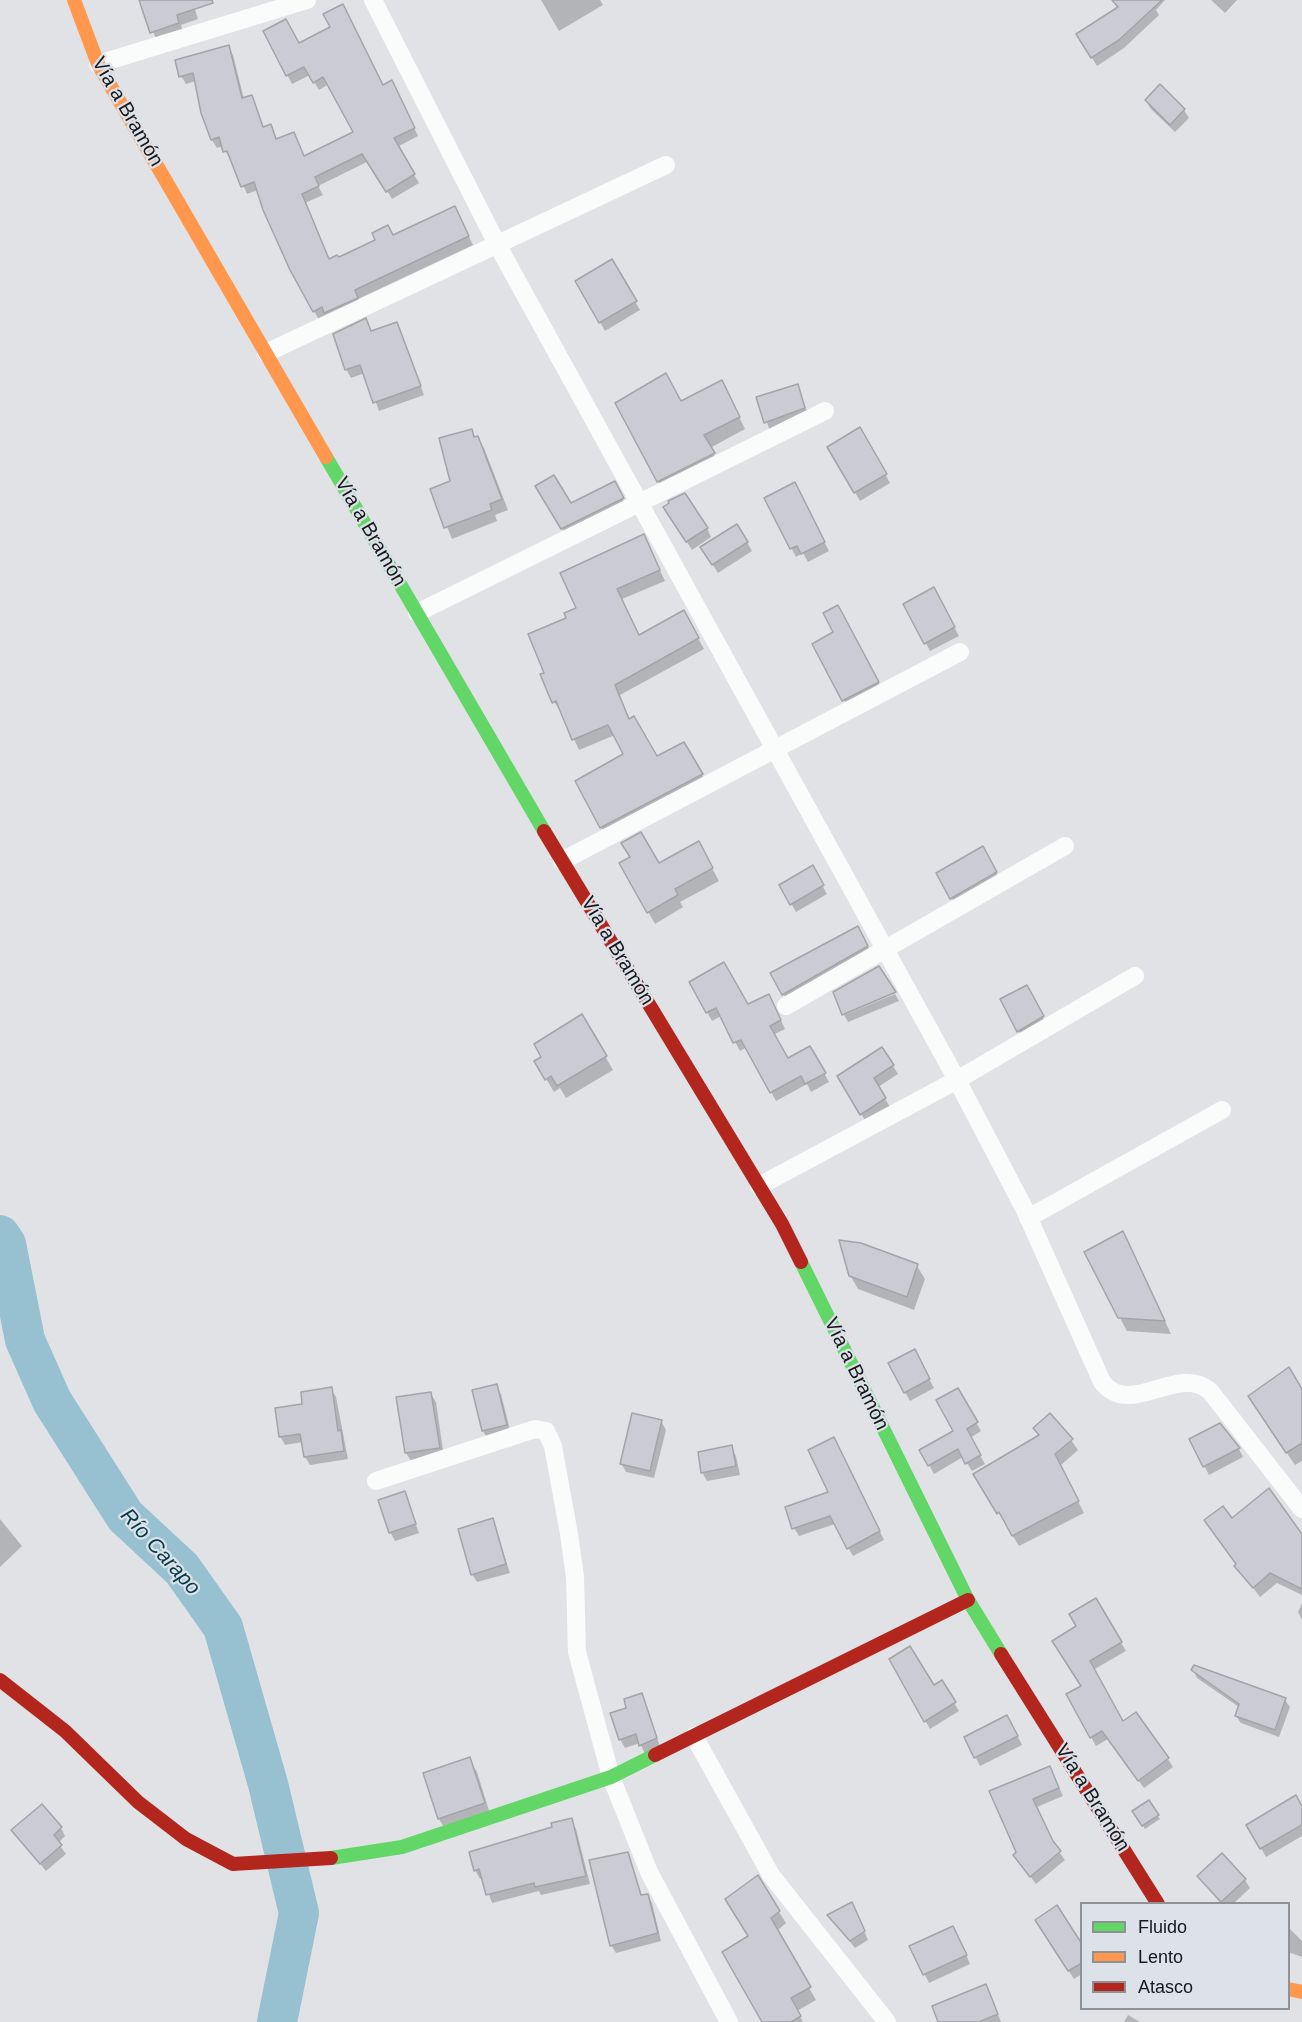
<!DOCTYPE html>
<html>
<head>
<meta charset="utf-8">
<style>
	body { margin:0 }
	#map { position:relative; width:1302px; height:2022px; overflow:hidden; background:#e0e2e5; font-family:Arial,sans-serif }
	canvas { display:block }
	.legend { position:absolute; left:1080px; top:1902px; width:210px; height:108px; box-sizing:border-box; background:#dde1e8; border:2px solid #8e9196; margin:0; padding:8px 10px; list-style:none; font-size:18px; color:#17181b }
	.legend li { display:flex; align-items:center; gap:12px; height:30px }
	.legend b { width:30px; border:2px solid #8e9196 }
</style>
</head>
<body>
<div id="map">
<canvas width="1302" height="2022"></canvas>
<ul class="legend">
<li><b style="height:8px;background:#63d668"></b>Fluido</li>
<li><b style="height:8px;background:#ff974d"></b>Lento</li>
<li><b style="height:8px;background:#b3261e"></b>Atasco</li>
</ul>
</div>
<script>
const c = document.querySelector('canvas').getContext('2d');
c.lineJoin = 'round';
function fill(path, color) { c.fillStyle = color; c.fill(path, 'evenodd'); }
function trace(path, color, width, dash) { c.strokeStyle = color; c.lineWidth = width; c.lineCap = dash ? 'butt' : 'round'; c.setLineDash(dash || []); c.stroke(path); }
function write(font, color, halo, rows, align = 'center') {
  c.font = font + ' Arial,sans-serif'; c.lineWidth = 4.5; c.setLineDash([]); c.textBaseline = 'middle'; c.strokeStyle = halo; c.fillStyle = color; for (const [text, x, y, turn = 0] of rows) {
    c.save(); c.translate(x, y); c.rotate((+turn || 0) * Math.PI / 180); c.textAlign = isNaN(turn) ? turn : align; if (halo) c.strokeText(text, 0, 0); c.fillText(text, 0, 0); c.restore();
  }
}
fill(new Path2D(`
	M 140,0 L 192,0 L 198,19 L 181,25 L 183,32 L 157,41 Z
	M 541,0 L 600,0 L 603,5 L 559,31 Z
	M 1112,0 L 1165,0 L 1156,10 L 1159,15 L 1124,48 L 1097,66 L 1083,43 L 1118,9 Z
	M 1211,0 L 1237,0 L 1225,13 Z
	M 265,32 L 396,90 L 418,136 L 397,147 L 419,183 L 392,199 L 369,161 L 318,186 L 323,195 L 305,203 L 329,261 L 459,216 L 473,245 L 358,299 L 361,306 L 319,320 L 291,269 L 258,190 L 247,194 L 232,159 L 230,159 L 223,146 L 217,148 L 212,140 L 203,113 L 196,81 L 186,84 L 181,76 L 228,47 L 233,55 L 244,99 L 251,96 L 264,128 L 270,126 L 277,140 L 294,134 L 304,157 L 355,132 L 329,84 L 319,90 L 310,75 L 292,84 Z
	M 1146,101 L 1184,110 L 1189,118 L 1175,132 L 1151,109 Z
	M 612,261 L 640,310 L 605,331 L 577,281 Z
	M 397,324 L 424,395 L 379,411 L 365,373 L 351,378 L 346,369 L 371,332 Z
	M 798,386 L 809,417 L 770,431 L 758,398 Z
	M 728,394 L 745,429 L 710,448 L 720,466 L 665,493 L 658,481 L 681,402 Z
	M 860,429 L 890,483 L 860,501 L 829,447 Z
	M 471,431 L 484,448 L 508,510 L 495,515 L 497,521 L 452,539 L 432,490 L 452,482 Z
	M 614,483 L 627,507 L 567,537 L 537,487 L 570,505 Z
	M 799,492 L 829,551 L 808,562 L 803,553 L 796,557 L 766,499 Z
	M 670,516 L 707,528 L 711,537 L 692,550 Z
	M 747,542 L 752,551 L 718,573 L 707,556 Z
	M 649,547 L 665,581 L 622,599 L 639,637 L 683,612 L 704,649 L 620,695 L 630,720 L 656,758 L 683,744 L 708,785 L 607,838 L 577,781 L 625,755 L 615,735 L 579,750 L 561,712 L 554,702 L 546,674 L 568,619 Z
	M 938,597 L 959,636 L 930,651 L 905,604 Z
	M 845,620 L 885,695 L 851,713 L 814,644 L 835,632 Z
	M 982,848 L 1001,881 L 956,906 L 938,873 Z
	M 705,855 L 719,881 L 680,902 L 683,907 L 655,924 L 621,864 L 659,865 Z
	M 812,867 L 827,894 L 796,912 L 781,886 Z
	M 865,941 L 875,959 L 791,1007 L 772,974 Z
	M 691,983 L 748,1006 L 773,1004 L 785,1029 L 773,1035 L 787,1060 L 810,1048 L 829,1082 L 811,1092 L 807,1084 L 776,1101 L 747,1047 L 740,1051 L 721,1016 L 712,1021 Z
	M 895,994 L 899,1001 L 848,1022 L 844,1015 Z
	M 1031,995 L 1047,1025 L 1023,1039 L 1002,1000 Z
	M 582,1016 L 613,1070 L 566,1098 L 560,1088 L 554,1092 L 536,1062 Z
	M 882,1049 L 898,1074 L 878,1087 L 890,1107 L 866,1122 L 839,1076 Z
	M 1123,1233 L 1130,1246 L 1171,1334 L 1127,1331 L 1120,1318 Z
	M 917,1266 L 925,1279 L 914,1310 L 858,1289 L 850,1275 Z
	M 914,1351 L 934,1388 L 910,1401 L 905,1392 Z
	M 496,1385 L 501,1394 L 511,1434 L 488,1439 L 483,1431 L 474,1391 Z
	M 331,1389 L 336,1397 L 348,1459 L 310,1465 L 305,1457 L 303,1442 L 285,1445 L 280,1436 L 304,1406 Z
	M 957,1390 L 981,1431 L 970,1438 L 985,1464 L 972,1471 L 963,1457 L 934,1474 L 921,1450 L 955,1431 Z
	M 1302,1392 L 1302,1461 L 1295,1465 L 1257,1409 Z
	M 431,1394 L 436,1402 L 444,1457 L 411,1461 L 406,1453 L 398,1398 Z
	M 661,1421 L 666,1430 L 654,1478 L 626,1472 L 621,1463 Z
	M 1035,1428 L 1071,1440 L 1078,1450 L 1060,1466 L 1084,1513 L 1019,1546 L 975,1475 L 1039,1436 Z
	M 1191,1440 L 1239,1449 L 1243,1457 L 1209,1475 Z
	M 731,1447 L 736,1456 L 740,1475 L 707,1481 L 702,1472 Z
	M 839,1447 L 884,1540 L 853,1556 L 835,1524 L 799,1536 L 794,1528 L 830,1493 Z
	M 404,1493 L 419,1533 L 395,1541 L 390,1532 Z
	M 0,1519 L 22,1546 L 0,1567 Z
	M 493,1520 L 510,1573 L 477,1582 L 472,1574 Z
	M 1232,1520 L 1302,1537 L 1302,1595 L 1277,1583 L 1260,1597 L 1236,1566 Z
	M 1096,1600 L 1126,1651 L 1093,1670 L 1123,1723 L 1168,1759 L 1173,1767 L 1144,1788 L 1108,1739 L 1096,1746 L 1068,1695 L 1082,1687 Z
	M 1302,1603 L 1302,1620 L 1298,1612 Z
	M 891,1660 L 933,1687 L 941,1682 L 959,1711 L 930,1729 Z
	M 1193,1670 L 1285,1700 L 1290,1707 L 1279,1737 L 1241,1723 L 1236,1716 L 1239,1707 L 1197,1678 Z
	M 641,1694 L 660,1746 L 645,1754 L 640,1743 L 625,1748 L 620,1739 L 628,1709 Z
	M 1012,1725 L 1022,1745 L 980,1766 L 966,1738 Z
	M 469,1759 L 477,1772 L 491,1817 L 447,1832 L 439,1819 Z
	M 1050,1767 L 1063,1796 L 1037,1807 L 1054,1845 L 1065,1860 L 1036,1884 L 1015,1856 L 1018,1853 L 991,1791 Z
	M 1148,1802 L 1160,1819 L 1145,1829 L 1134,1812 Z
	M 1302,1809 L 1302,1836 L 1266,1857 L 1248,1825 Z
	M 571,1820 L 576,1829 L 590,1884 L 541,1895 L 539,1891 L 492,1903 L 483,1878 L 480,1879 L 475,1870 Z
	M 61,1828 L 65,1836 L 58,1843 L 66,1854 L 46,1871 L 13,1831 Z
	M 628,1854 L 642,1896 L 647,1896 L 652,1903 L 661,1941 L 616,1953 L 611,1945 Z
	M 1199,1877 L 1245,1880 L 1250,1888 L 1233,1904 L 1221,1904 Z
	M 727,1899 L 779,1912 L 786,1923 L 777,1931 L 816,2000 L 797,2011 L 803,2022 L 764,2022 L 750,1937 Z
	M 856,1912 L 868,1940 L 855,1948 L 829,1916 Z
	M 1288,1927 L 1302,1941 L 1302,1957 L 1288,1952 Z
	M 1042,1929 L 1082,1947 L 1082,1974 L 1074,1979 Z
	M 958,1936 L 970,1964 L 929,1983 L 911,1947 Z
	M 990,1994 L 1001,2022 L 940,2022 Z
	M 1128,2015 L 1140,2022 L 1124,2022 Z`), '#0003');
trace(new Path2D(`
	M 0,1235 L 6,1244 L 25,1340 L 52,1401 L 125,1516 L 182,1569 L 223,1627 L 268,1784 L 299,1913 L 277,2022`), '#97c0d1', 40);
const building = new Path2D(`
	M 139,0 L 212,0 L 213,3 L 177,15 L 179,23 L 150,33 Z
	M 1112,0 L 1162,0 L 1119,40 L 1091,58 L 1076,34 L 1118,7 Z
	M 343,4 L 383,85 L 392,80 L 415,128 L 394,138 L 415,174 L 386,192 L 362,154 L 315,177 L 319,186 L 302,194 L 329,259 L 337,255 L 339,257 L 375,240 L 372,233 L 388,225 L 393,235 L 455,206 L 469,236 L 355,290 L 358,298 L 324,313 L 322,307 L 313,312 L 290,270 L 263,210 L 254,182 L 241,187 L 227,151 L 223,152 L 219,137 L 211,140 L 201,113 L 193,73 L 179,77 L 175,60 L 229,45 L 242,98 L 252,95 L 263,127 L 271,124 L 276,139 L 294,132 L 304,156 L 353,132 L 323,77 L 313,83 L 304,67 L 286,76 L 263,31 L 286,19 L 299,43 L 330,27 L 323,14 Z
	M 1160,84 L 1185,109 L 1170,125 L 1145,100 Z
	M 612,259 L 637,301 L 599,323 L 575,281 Z
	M 366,318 L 371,331 L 397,322 L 421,386 L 373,403 L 360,365 L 345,370 L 333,334 Z
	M 666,373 L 681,401 L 722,380 L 740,417 L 704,435 L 715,453 L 657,482 L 615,403 Z
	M 798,384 L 805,408 L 764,423 L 756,397 Z
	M 860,427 L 887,474 L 854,493 L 827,447 Z
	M 472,429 L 474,437 L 478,436 L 502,499 L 490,504 L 492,510 L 444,528 L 430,489 L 450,481 L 439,438 Z
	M 554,475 L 571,503 L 615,481 L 624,498 L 561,529 L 535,486 Z
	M 795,482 L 825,542 L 801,554 L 797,546 L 790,549 L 764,498 Z
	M 685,493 L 708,528 L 686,542 L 663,507 L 669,503 L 668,501 Z
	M 737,524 L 748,542 L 712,565 L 700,547 Z
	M 644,534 L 660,570 L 617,589 L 639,635 L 684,610 L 699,638 L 615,685 L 629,719 L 634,716 L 657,756 L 684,742 L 703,774 L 600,828 L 575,781 L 623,754 L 608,725 L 572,740 L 556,701 L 552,703 L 540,674 L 544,673 L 528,634 L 566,618 L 564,613 L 576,608 L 560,573 Z
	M 934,587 L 955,627 L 924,644 L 903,604 Z
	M 838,605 L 879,682 L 842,701 L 812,644 L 833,632 L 823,613 Z
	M 641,832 L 659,863 L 699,841 L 713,868 L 675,889 L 678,895 L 647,913 L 619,863 L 630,857 L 621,843 Z
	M 983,846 L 997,872 L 950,899 L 936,873 Z
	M 813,865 L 824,885 L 790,905 L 779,885 Z
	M 858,926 L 868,946 L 782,995 L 770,973 Z
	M 724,962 L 748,1004 L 769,994 L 781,1020 L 770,1026 L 788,1058 L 810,1046 L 826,1073 L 805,1084 L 801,1076 L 770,1093 L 741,1040 L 733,1043 L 716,1008 L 706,1013 L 689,982 Z
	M 879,966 L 896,992 L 842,1015 L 833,992 Z
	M 1027,985 L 1044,1016 L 1017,1032 L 1000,999 Z
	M 582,1014 L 607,1056 L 557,1086 L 551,1076 L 545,1080 L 534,1061 L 541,1057 L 534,1044 Z
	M 882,1047 L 894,1065 L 874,1078 L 886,1098 L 860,1115 L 837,1076 Z
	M 1123,1231 L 1165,1321 L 1118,1318 L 1084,1252 Z
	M 839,1240 L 861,1243 L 918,1264 L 907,1297 L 849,1276 Z
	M 915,1349 L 930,1379 L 904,1393 L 888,1363 Z
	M 1289,1367 L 1302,1389 L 1302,1443 L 1286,1453 L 1248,1396 Z
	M 497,1384 L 507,1425 L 482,1431 L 472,1390 Z
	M 332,1387 L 338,1431 L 341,1430 L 344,1451 L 304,1457 L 300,1434 L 279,1437 L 275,1408 L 302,1404 L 301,1392 Z
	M 958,1388 L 978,1422 L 967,1429 L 981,1455 L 965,1464 L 958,1449 L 928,1466 L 919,1450 L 953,1431 L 936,1400 Z
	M 431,1392 L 440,1448 L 405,1453 L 396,1397 Z
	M 632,1413 L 662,1420 L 650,1471 L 620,1464 Z
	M 1050,1413 L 1073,1439 L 1055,1454 L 1079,1501 L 1012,1536 L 999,1512 L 997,1514 L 973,1474 L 1039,1435 L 1033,1428 Z
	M 1220,1423 L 1240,1448 L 1203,1467 L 1189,1439 Z
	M 834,1437 L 880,1531 L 847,1549 L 830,1516 L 792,1529 L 785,1507 L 828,1492 L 808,1450 Z
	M 732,1445 L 736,1466 L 701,1473 L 698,1452 Z
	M 1269,1488 L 1302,1534 L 1302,1589 L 1270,1573 L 1253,1588 L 1234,1566 L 1236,1564 L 1204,1520 L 1223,1506 L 1232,1518 Z
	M 405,1491 L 416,1524 L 389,1533 L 378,1500 Z
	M 493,1518 L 506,1564 L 471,1575 L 458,1529 Z
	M 1096,1598 L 1122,1642 L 1090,1661 L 1123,1721 L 1136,1712 L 1169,1758 L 1138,1781 L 1102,1731 L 1090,1738 L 1066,1694 L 1081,1686 L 1052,1641 L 1076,1626 L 1069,1614 Z
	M 910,1646 L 934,1685 L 942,1680 L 956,1702 L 924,1722 L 889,1659 Z
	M 1194,1665 L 1286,1698 L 1275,1730 L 1235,1716 L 1239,1704 L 1191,1670 Z
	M 642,1693 L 657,1738 L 639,1746 L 636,1734 L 619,1740 L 610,1713 L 626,1708 L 624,1699 Z
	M 1007,1715 L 1018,1736 L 974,1758 L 964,1737 Z
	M 470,1757 L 485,1803 L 438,1819 L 423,1773 Z
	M 1050,1766 L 1059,1788 L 1033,1799 L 1053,1841 L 1061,1851 L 1030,1877 L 1013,1855 L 1016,1852 L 989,1791 Z
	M 1296,1795 L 1302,1806 L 1302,1825 L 1260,1849 L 1246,1825 Z
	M 1149,1800 L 1159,1815 L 1142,1826 L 1132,1811 Z
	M 42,1804 L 62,1827 L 54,1835 L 62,1845 L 40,1864 L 11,1830 Z
	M 572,1818 L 586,1876 L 535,1887 L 534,1883 L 486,1895 L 479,1869 L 474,1871 L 469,1852 L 552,1827 L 551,1823 Z
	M 628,1852 L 641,1895 L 648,1894 L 658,1933 L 610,1946 L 589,1860 Z
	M 1222,1853 L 1246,1879 L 1221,1902 L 1197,1876 Z
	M 758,1875 L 780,1911 L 771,1918 L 811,1987 L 791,1998 L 801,2016 L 791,2022 L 762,2022 L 722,1952 L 748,1936 L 725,1899 Z
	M 852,1902 L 865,1931 L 850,1941 L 827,1915 Z
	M 1057,1905 L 1082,1944 L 1082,1963 L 1068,1971 L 1035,1920 Z
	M 953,1926 L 967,1955 L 923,1975 L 909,1946 Z
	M 986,1984 L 998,2014 L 979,2022 L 938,2022 L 932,2006 Z`);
fill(building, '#cbcbd4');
trace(building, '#a3a4a7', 1.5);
trace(new Path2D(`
	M 373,0 L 498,246 L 957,1080 L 1025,1210 L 1102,1382 C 1131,1419 1176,1363 1210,1391 L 1302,1509
	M 98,64 L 307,0
	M 266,353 L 666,165
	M 417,613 L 825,411
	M 562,861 L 960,652
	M 786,1006 L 1065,846
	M 759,1186 L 957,1080 L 1135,976
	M 1028,1218 L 1222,1110
	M 376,1481 L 535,1429 L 546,1431 L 553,1446 L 569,1534 L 575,1577 L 577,1652 L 611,1777 L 649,1872 L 729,2022
	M 694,1736 L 771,1875 L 887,2022`), '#fafbfb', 18);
trace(new Path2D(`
	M 326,457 L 544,831
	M 801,1262 L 968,1600 L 1001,1654
	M 331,1858 L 402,1847 L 611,1777 L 655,1755`), '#63d668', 14);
trace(new Path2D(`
	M 74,0 L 98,64 L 326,457
	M 1288,1989 L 1302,1992`), '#ff974d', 14);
trace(new Path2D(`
	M 544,831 L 782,1224 L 801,1262
	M 1001,1654 L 1158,1904
	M 0,1680 L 65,1731 L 138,1802 L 186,1839 L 233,1864 L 331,1858
	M 655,1755 L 968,1600`), '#b3261e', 14);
write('20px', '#17181b', '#dde1e8', [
	["Vía a Bramón",127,112,60],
	["Vía a Bramón",370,532,60],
	["Vía a Bramón",617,951,59],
	["Vía a Bramón",856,1374,64],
	["Vía a Bramón",1092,1798,58]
]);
write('italic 21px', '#033b4a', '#dde1e8', [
	["Río Carapo",160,1552,48]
]);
</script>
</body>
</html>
